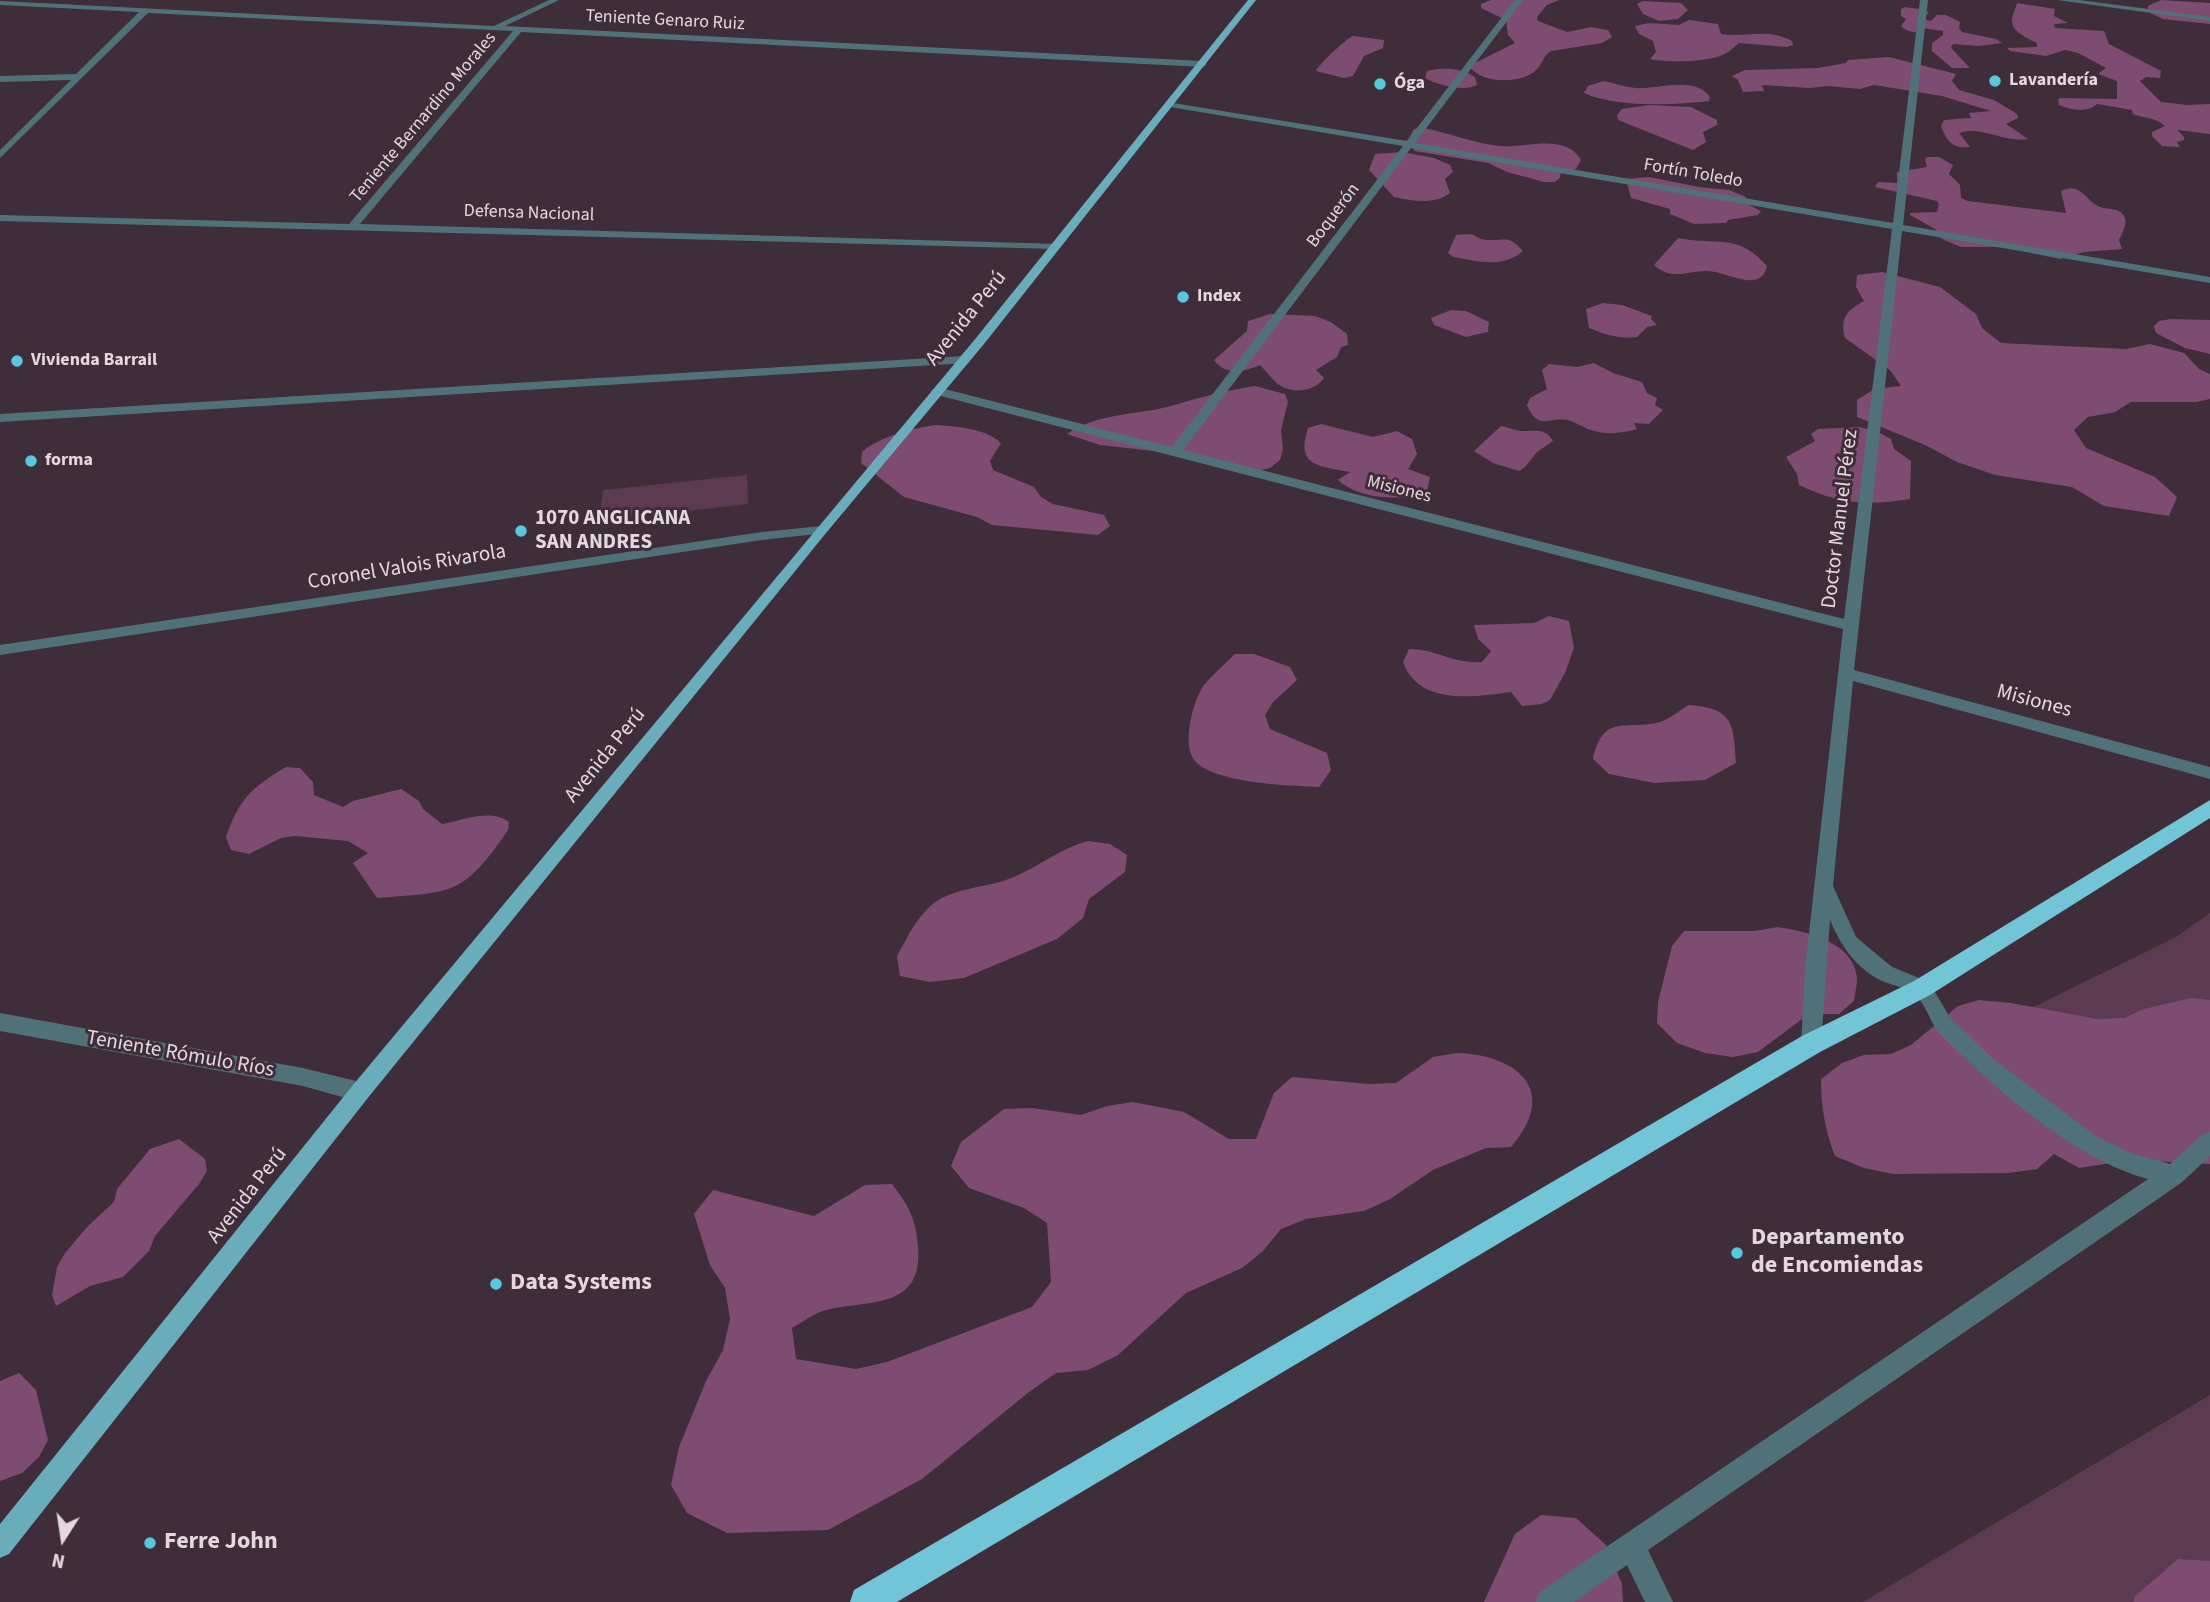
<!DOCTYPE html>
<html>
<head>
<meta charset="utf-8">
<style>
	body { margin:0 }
	#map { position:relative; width:2210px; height:1602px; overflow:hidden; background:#3f2d39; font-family:"Source Sans 3",sans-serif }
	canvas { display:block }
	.north { position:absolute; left:28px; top:1504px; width:70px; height:70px; -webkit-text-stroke:5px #3f2d39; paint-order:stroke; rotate:192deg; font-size:19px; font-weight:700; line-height:28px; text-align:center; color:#e4d8e0 }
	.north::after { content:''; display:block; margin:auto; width:24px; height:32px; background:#e4d8e0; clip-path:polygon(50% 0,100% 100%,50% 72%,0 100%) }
</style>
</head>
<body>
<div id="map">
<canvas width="2210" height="1602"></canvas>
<div class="north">N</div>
</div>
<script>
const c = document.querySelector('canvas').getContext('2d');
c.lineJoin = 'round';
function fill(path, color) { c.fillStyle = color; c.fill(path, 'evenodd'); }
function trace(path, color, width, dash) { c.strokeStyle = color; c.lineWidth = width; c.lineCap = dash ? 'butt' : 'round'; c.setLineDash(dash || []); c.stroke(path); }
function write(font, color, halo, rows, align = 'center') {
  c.font = font + ' "Source Sans 3",sans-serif'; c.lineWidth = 6; c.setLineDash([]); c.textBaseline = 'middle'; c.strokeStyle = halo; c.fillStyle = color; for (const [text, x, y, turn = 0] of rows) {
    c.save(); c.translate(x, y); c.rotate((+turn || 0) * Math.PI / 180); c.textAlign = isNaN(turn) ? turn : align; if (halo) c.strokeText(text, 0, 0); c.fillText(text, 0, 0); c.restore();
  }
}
fill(new Path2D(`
	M 747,475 L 748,504 L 599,521 L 603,490 Z
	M 2210,913 L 2210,1107 L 2017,1015 L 2176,937 Z
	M 2210,1395 L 2210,1602 L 1863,1602 Z`), '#5c3a52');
fill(new Path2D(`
	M 1491,0 L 1559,0 L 1547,5 L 1537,17 L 1538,21 L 1567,32 L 1591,27 L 1608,30 L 1612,37 L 1602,43 L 1551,51 C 1543,56 1543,63 1537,69 C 1522,85 1481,84 1469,66 L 1515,43 L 1508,35 L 1506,20 L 1481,8 L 1481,4 Z
	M 2161,0 L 2210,3 L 2210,24 L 2163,19 L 2148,12 L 2148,6 Z
	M 1643,1 L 1681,3 L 1688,10 L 1678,19 L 1659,21 L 1643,14 L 1637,4 Z
	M 2017,3 L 2055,9 L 2054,16 L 2068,23 L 2054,24 L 2055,28 L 2104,31 L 2109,44 L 2161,71 L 2160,78 L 2146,77 L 2140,81 L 2161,102 L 2187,105 L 2210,104 L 2210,134 L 2177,130 L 2184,137 L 2184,140 L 2177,142 L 2180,147 L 2162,146 L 2152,136 L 2152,132 L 2165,126 C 2155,117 2145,119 2133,114 L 2132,110 L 2097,104 C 2088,113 2070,110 2059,105 L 2058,99 L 2062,98 L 2117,99 L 2117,81 L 2098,74 L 2106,68 L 2078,53 L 2065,50 L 2046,56 L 2010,51 L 2007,48 L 2037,47 L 2037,43 C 2029,39 2011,32 2012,20 C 2012,15 2016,8 2017,3 Z
	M 1905,7 L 1926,10 L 1929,13 L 1921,18 L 1931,21 L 1937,15 L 1946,15 L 1960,22 L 1959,28 L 1962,32 L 1996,39 L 2002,43 L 1979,46 L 1953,44 L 1951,48 L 1970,68 L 1952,68 L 1932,51 L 1932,43 L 1943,35 L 1943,31 L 1922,28 L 1921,31 C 1913,33 1907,32 1901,26 L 1906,19 L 1901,16 L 1901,9 Z
	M 1689,20 L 1718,24 L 1721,34 C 1746,38 1767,27 1792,41 L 1793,45 L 1787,47 L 1739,43 C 1733,48 1727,54 1720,56 C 1703,62 1667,63 1650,59 L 1656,52 L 1653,41 L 1639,34 L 1635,26 L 1649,23 L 1679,25 Z
	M 1353,36 L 1384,40 L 1383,48 L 1364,56 L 1353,76 L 1344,78 L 1316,71 C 1319,64 1346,39 1353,36 Z
	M 1889,57 L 1956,74 L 1952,81 L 1959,90 L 1994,100 L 2017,114 L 2018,118 L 2006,124 L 2028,139 C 2005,143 1980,125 1959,133 L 1970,147 C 1952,149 1947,141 1941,126 L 1944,120 L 1971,118 L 1969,113 L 1991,111 L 1942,96 L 1874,85 L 1860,89 L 1829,86 L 1809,88 L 1762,85 L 1764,91 L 1743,92 L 1738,80 L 1732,76 L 1745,70 L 1818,68 L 1846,63 L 1848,60 Z
	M 1437,69 C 1452,68 1462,69 1475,77 L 1477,85 C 1464,92 1437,85 1425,78 L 1427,71 Z
	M 1603,81 C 1614,83 1624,87 1636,88 C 1657,90 1694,75 1710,97 L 1709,101 C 1673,105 1617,108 1584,93 L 1588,86 Z
	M 1649,105 L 1691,107 L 1717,120 L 1717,125 L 1703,132 L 1706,142 L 1693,150 L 1618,120 L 1617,115 L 1622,109 Z
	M 1424,128 C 1448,133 1474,143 1499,146 C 1523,149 1565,132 1581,160 L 1576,169 L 1560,174 L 1560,178 L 1555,182 L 1544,182 L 1507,172 L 1488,163 L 1415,151 L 1407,142 L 1414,129 Z
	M 1402,152 L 1434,158 L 1450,165 L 1453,172 L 1445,179 L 1450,193 C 1435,205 1412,201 1394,197 L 1369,170 L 1375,154 Z
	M 1927,157 L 1939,157 L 1953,165 L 1949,174 L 1960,185 L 1961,198 L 1968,201 L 2066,213 L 2061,191 C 2081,181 2085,201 2100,207 C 2109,210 2121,207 2125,218 C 2127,225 2122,234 2119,240 L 2122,249 L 2084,252 L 2060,259 L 2002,247 L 1961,247 L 1942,239 L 1935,229 L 1910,215 L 1910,213 L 1937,212 L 1939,204 L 1937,201 L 1875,187 L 1878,182 L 1897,183 L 1897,172 L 1927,167 L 1925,159 Z
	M 1649,177 L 1699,187 L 1729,190 L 1746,197 L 1747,204 L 1761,211 L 1758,215 L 1728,220 L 1726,223 L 1694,224 L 1670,214 L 1670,209 L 1631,198 L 1626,179 Z
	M 1471,234 C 1475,236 1482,240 1487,240 C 1506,241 1508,234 1523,251 C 1502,269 1478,261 1453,257 L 1448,253 L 1456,235 Z
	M 1678,238 C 1717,246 1737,232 1767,266 C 1761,295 1726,271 1708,271 C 1688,270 1673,282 1654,265 Z
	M 1882,272 L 1940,287 L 1976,314 L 1982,328 L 2001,343 L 2126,349 L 2150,344 L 2184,353 L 2199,369 L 2210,374 L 2210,399 L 2196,402 L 2131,402 L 2115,412 L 2088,417 L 2074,430 L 2086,448 L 2155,477 L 2177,497 L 2169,516 L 2104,506 L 2072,487 L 1995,475 L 1957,462 L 1925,445 L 1857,417 L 1857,400 L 1874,389 L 1901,386 L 1890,370 L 1845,338 C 1840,318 1846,311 1864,301 L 1856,287 L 1857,275 Z
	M 1603,303 L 1622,305 L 1652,316 L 1651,319 L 1657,325 L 1647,327 L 1637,337 C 1619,339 1606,335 1589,328 L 1586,309 Z
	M 1451,310 L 1466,311 L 1489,322 L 1488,332 L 1466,337 L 1434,325 L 1431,318 Z
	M 1270,314 L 1315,316 L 1331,322 L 1347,334 L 1348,345 L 1341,347 L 1337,357 L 1316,370 L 1324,378 C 1315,391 1295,394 1281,386 C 1274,382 1266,371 1260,365 C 1244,372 1225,376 1214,360 L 1247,331 L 1248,321 Z
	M 2171,319 L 2210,320 L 2210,354 L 2185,348 L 2156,333 L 2154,326 L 2159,321 Z
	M 1594,363 L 1613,373 L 1642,382 L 1647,393 L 1657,398 L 1655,405 L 1663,410 L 1649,424 L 1634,423 L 1637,429 C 1620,434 1604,435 1588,429 C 1581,426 1575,422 1568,420 C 1550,416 1538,432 1527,405 L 1530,398 L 1547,389 L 1542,370 L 1549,364 L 1577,367 Z
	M 1255,386 L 1285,394 L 1288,402 L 1281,430 L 1283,449 L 1280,460 L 1270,468 L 1254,472 L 1171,453 L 1100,445 L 1067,434 C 1097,413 1137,415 1171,406 C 1198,398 1227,390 1255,386 Z
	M 1321,424 L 1373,437 L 1397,431 L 1412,439 L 1417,454 L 1408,469 L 1430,477 L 1427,492 L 1422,497 C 1393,498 1361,500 1338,480 L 1350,472 C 1320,466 1295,467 1308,428 Z
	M 937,425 C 958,427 985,428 1001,443 L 990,461 L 993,470 L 1034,487 L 1041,497 L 1053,504 L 1104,515 L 1110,526 L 1098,535 L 992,525 L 977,517 L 904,497 L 861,463 L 862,452 C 881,436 913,428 937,425 Z
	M 1501,426 C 1507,427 1514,430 1520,431 C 1533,432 1545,426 1553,441 L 1537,452 L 1525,467 L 1519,471 L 1493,463 L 1474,451 Z
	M 1860,427 L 1880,433 L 1891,439 L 1894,449 L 1911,461 L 1910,499 C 1868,506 1838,504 1799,485 L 1797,474 L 1786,457 L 1815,441 L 1811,434 L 1818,429 Z
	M 1549,616 L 1569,621 L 1574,648 L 1565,673 L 1550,700 L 1542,704 L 1522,706 L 1511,692 C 1474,697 1419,706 1403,662 L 1409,649 C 1437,649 1451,664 1482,662 L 1491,651 L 1478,639 L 1474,625 L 1534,623 Z
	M 1235,654 L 1254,654 L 1290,667 L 1297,680 L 1273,702 L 1265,715 L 1270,729 L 1327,753 L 1331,770 L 1319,787 C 1291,786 1214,783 1195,761 C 1181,745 1193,700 1204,685 C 1213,674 1225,664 1235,654 Z
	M 1689,705 C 1733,708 1734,724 1736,763 L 1705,780 L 1654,783 L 1609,774 L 1593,759 C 1603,712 1627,731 1660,722 C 1670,719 1680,710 1689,705 Z
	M 286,767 L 300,768 L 313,782 L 314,795 L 343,807 L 353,801 L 401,789 L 419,801 L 423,809 L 442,824 C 463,820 491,808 509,822 L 508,830 C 463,896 453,892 377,898 L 353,863 L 368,853 L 348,841 L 295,836 L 281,838 L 249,854 L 231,850 L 226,837 C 239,799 252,787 286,767 Z
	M 1088,841 L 1110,844 L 1127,855 L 1125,872 L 1089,899 L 1083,918 L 1057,939 L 964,978 L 930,982 L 900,976 L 897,956 C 907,938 917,916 934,903 C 954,888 983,888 1006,880 C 1035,870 1058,849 1088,841 Z
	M 1778,927 C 1808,932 1854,942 1857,978 C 1857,985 1855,994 1854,1001 L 1839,1014 L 1809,1014 L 1758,1052 L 1733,1057 L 1705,1053 L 1677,1043 L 1657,1023 L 1658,1002 L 1672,946 L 1684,931 L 1755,931 Z
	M 2191,998 L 2210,1000 L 2210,1164 L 2130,1160 L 2079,1168 L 2054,1154 L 2037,1169 L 2009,1173 L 1893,1174 L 1864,1168 L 1835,1156 C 1825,1130 1821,1107 1821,1079 L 1842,1063 L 1864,1055 L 1891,1054 L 1911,1045 L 1958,1006 L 1979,1000 L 2011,1003 L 2097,1019 L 2124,1018 L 2144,1009 Z
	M 1457,1053 C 1518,1055 1560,1091 1511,1147 L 1486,1148 L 1433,1170 L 1390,1199 L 1364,1211 L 1306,1219 L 1281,1229 L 1263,1251 L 1242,1268 L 1186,1293 L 1118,1355 L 1088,1370 L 1056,1373 L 1029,1392 L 922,1479 L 828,1530 L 727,1533 L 687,1513 L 671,1485 L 679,1447 L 706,1381 L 723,1350 L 730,1319 L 725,1288 L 710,1265 L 694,1214 L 713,1190 L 814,1216 L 865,1185 L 892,1184 C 909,1206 916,1219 918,1247 C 924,1315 858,1298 820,1312 C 810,1316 801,1323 792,1328 L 796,1359 L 856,1369 L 887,1362 L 1032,1307 L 1051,1282 L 1047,1223 L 1024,1208 L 969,1188 L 951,1166 L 961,1142 L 1004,1109 L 1032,1108 L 1081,1115 L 1107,1106 L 1133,1102 L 1184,1112 L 1229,1139 L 1256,1139 L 1274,1093 L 1292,1077 L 1369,1084 L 1396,1083 L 1433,1057 Z
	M 179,1139 L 205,1159 L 207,1171 L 199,1184 L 155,1236 L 149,1251 L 123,1277 L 90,1286 L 56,1306 L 52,1295 L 57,1267 L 65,1253 L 88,1226 L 114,1202 L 117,1189 L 150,1149 Z
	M 19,1373 L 36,1390 L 48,1440 L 39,1457 L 22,1473 L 0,1481 L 0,1381 Z
	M 1541,1515 L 1576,1518 L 1606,1545 L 1622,1584 L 1623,1602 L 1484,1602 L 1515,1534 Z
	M 2178,1559 L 2210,1561 L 2210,1602 L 2134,1602 L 2134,1597 Z`), '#7e4c70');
fill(new Path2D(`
	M 549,0 L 559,0 L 505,26 L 1203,61 L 1207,64 L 1203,67 L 521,32 L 360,224 L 1060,244 L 1060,248 L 1056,249 L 0,221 L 0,215 L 349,224 L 513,31 L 148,13 L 0,158 L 0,150 L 71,80 L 0,82 L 0,76 L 76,74 L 139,12 L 0,5 L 0,1 L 494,26 Z
	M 1515,0 L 1523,0 L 1415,143 L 1893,223 L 1920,0 L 1928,0 L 1903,225 L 2210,277 L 2210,283 L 1902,231 L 1854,670 L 2210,767 L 2210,779 L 1853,681 L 1833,886 L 1856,937 L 1892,967 L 1929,982 L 1949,1016 L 1992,1058 L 2097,1137 L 2131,1153 L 2170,1164 L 2202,1135 L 2210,1132 L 2210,1156 L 2181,1183 L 1648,1550 L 1673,1602 L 1645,1602 L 1627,1565 L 1574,1602 L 1536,1602 L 1540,1592 L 2148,1179 C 2074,1159 1994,1088 1940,1034 C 1930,1023 1926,1003 1914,994 C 1905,987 1890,985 1880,980 C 1855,967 1840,944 1830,920 L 1821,1044 L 1818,1050 L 1811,1053 L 1804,1050 L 1801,1044 L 1805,969 L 1843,629 L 933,394 L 931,391 L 937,387 L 1172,447 L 1403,146 L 1170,107 L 1167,106 L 1167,102 L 1407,141 ZM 1411,148 L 1892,229 L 1844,619 L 1183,450 Z
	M 2057,0 L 2079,0 L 2210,17 L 2210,21 Z
	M 964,356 L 968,357 L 968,363 L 0,422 L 0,414 Z
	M 821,526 L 826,527 L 826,533 L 762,540 L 0,655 L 0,645 L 762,532 Z
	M 0,1013 L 303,1068 L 360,1082 L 367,1085 L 371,1092 L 367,1099 L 360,1102 L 303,1086 L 0,1031 Z`), '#517178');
fill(new Path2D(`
	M 1248,0 L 1256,0 L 984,344 L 826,533 L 367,1099 L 9,1554 L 0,1558 L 0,1524 L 353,1085 L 976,338 Z`), '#69adbc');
fill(new Path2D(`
	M 2210,800 L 2210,818 L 1930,995 L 1820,1052 L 897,1602 L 850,1602 L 854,1590 L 1802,1036 L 1914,981 Z`), '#72c4d7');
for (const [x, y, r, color] of [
	[1995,81,7,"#56c9e1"],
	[1380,84,7,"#56c9e1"],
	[1183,297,7,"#56c9e1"],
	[17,361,7,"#56c9e1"],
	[31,461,7,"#56c9e1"],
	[521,531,7,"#56c9e1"],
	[1737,1253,7,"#56c9e1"],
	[496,1284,7,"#56c9e1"],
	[150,1543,7,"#56c9e1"]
]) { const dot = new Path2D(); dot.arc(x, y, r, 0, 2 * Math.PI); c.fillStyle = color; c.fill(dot); trace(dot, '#3f2d39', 2.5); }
write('18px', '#e4d8e0', '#3f2d39', [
	["Teniente Genaro Ruiz",665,21,3],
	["Teniente Bernardino Morales",424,118,-50],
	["Fortín Toledo",1693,174,10],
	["Defensa Nacional",529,214,2],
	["Boquerón",1334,216,-53],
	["Misiones",1399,490,14]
]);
write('bold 18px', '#e4d8e0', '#3f2d39', [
	["Lavandería",2009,81],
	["Óga",1394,84],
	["Index",1197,297],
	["Vivienda Barrail",31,361],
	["forma",45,461]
], 'left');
write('21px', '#e4d8e0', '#3f2d39', [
	["Avenida Perú",967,319,-51],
	["Doctor Manuel Pérez",1841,519,-83],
	["Coronel Valois Rivarola",407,568,-9],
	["Misiones",2034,702,15],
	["Avenida Perú",606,756,-51],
	["Teniente Rómulo Ríos",180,1055,10],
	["Avenida Perú",248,1196,-52]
]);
write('bold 21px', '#e4d8e0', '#3f2d39', [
	["1070 ANGLICANA",535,519],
	["SAN ANDRES",535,543]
], 'left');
write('bold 24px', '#e4d8e0', '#3f2d39', [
	["Departamento",1751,1239],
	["de Encomiendas",1751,1267],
	["Data Systems",510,1284],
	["Ferre John",164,1543]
], 'left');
</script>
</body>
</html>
